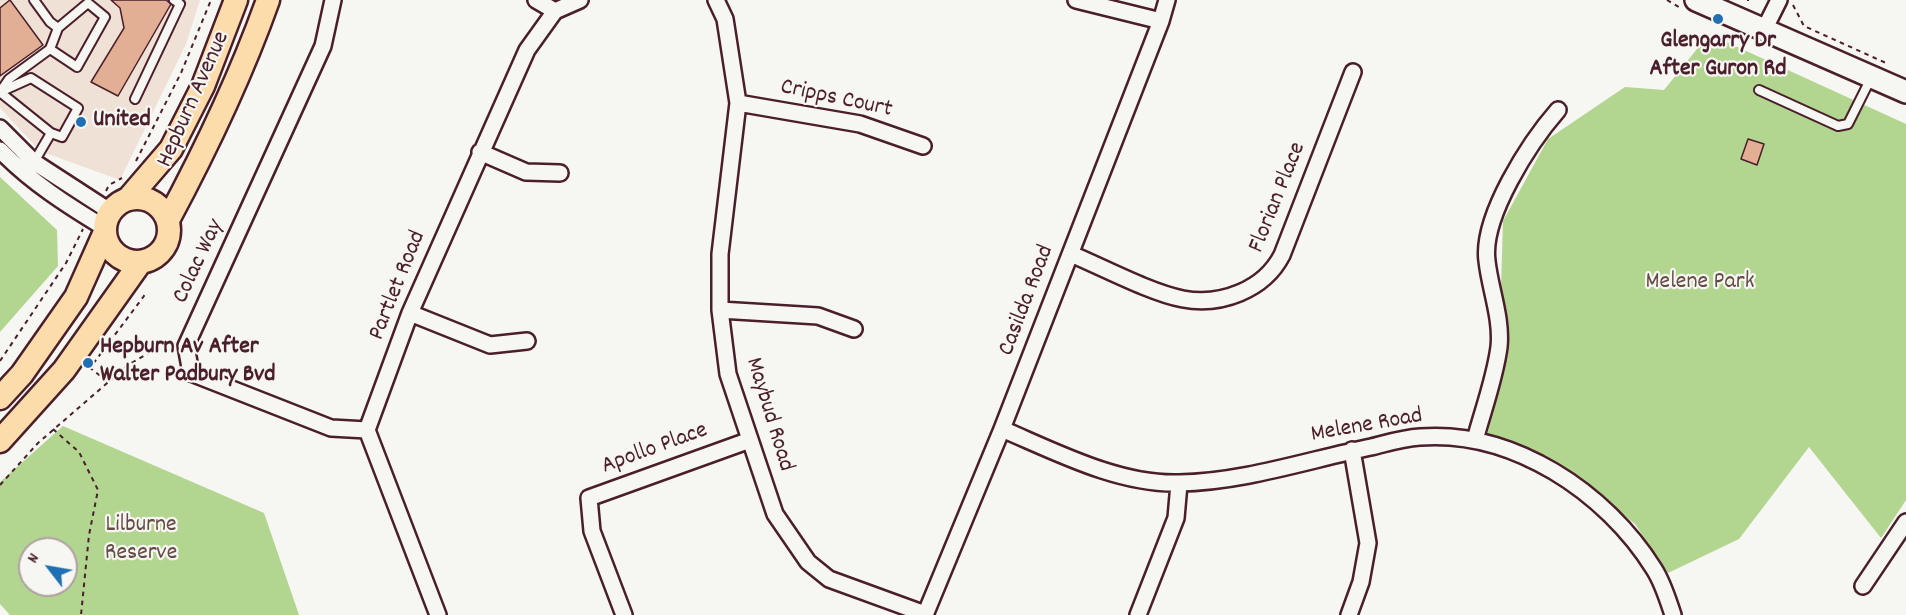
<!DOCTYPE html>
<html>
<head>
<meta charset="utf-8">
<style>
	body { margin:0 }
	#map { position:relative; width:1906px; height:615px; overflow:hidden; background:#f6f6f2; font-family:Dekko,sans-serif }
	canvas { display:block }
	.north { position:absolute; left:18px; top:537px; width:60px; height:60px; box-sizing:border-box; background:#f6f6f2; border:2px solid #b1a0a2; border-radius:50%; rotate:301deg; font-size:16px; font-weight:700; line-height:24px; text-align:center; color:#4a1f2b }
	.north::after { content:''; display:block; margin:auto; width:21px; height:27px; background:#1f6fb2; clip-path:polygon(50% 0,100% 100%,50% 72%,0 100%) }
</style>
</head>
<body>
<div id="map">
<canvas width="1906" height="615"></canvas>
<div class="north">N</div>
</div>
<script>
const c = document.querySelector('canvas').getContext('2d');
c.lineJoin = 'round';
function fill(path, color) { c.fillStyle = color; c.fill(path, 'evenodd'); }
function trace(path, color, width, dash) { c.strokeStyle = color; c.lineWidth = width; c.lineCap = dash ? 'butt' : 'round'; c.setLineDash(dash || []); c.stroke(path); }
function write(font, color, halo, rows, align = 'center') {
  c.font = font + ' Dekko,sans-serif'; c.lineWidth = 4.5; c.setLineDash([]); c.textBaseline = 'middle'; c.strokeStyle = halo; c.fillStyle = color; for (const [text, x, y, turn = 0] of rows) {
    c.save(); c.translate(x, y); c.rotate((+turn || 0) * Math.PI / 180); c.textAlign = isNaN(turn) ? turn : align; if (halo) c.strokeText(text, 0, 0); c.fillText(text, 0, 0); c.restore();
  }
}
fill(new Path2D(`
	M 0,0 L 200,0 L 186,44 L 120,180 L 40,151 L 0,108 Z`), '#f0e1d6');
fill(new Path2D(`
	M 1709,34 L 1906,124 L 1906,500 L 1881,538 L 1809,447 L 1739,539 L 1668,573 L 1635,524 L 1559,463 L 1487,435 L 1509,340 L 1501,289 L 1503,221 L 1548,139 L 1625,87 L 1664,90 Z
	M 0,177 L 57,230 L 58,266 L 0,332 Z
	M 63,426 L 264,513 L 299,615 L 10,615 L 0,604 L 0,482 ZM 30,549 L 66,549 L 66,585 L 30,585 Z`), '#b2d590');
const building = new Path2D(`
	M 10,0 L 43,45 L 0,76 L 0,8 Z
	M 111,0 L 166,0 L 171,4 L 118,96 L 91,82 L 124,28 L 120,8 Z
	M 1748,139 L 1764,144 L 1757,165 L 1741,159 Z`);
fill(building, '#e2af95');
trace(building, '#4a1f2b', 1.5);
const lane = new Path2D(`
	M 34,0 L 50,22 L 58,28
	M 31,78 L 78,108 L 62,137 L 51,133 L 0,92 Z
	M 1759,90 L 1838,126 L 1848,124 L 1871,78
	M 0,92 L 9,79 L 50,49 L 58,28 L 88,3 L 105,17 L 77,67 L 50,49
	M 135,99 L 180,4 L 174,0
	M 34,162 L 51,133`);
const street = new Path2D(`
	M 333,0 L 323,46 L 186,346 L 191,373 L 331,428 L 367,430
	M 536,0 L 555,11
	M 716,0 L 725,19 L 738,103 L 720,254 L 720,310 L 728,374 L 775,514 L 808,562 L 829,579 L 925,614
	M 1076,0 L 1161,21
	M 1764,30 L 1779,0
	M 738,103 L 860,124 L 923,146
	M 0,128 L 34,162 L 111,212
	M 0,150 C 31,182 67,205 105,228
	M 480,152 L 526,172 L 560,173
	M 1071,254 C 1102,267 1151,293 1183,299 C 1221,306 1264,290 1282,255 L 1353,72
	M 720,310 L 818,316 L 854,329
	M 410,313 L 490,345 L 527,341
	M 1002,429 C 1056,452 1119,485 1179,483 C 1243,482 1308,460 1371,447 C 1387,443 1403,438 1420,437 C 1513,430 1606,492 1654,569 C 1663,583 1668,600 1673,615
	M 1475,440 C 1483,410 1495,378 1499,347 C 1502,318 1490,289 1487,261 C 1481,217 1530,142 1558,110
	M 1863,586 L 1906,522
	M 438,615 L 367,430 L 410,313 L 527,50 L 555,11 L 580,0
	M 624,615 L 592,531 L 589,498 L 750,440
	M 925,615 L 1002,429 L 1161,21 L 1167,0
	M 1138,615 L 1176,518 L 1179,484
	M 1349,615 L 1361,582 L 1368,543 L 1352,450`);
const secondary = new Path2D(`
	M 1696,0 L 1906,92`);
const primary = new Path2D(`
	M105 230a32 32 0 1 1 64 0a32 32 0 1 1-64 0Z
	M 128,199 L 171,149 L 203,86 L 236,0
	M 168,220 C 206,149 241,76 268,0
	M 0,398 L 22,374 L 76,297 L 105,232
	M 0,441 L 64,370 L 140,263`);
trace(lane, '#4a1f2b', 12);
trace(street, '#4a1f2b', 20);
trace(secondary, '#4a1f2b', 26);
trace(primary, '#4a1f2b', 27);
trace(new Path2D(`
	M 1667,0 L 1679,7
	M 1747,0 L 1749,0
	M 1793,5 L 1804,26 L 1886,63
	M 136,161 L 181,73 L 211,0
	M 106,191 L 109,185 L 122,178
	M 0,361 L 66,263 L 83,229
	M 107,381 L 90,368 L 144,296 L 141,294
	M 53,429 L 79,452 L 98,490 L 89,535 L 81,615
	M 0,485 L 38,443 L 128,365 L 152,351 L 173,351`), '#4a1f2b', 2, [4.5, 4.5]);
trace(lane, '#f6f6f2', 8);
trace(street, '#f6f6f2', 15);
trace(secondary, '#f6f6f2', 21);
trace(primary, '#fddcac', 22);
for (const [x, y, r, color] of [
	[1718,19,6,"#1f6fb2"],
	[81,122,6,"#1f6fb2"],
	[88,363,6,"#1f6fb2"]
]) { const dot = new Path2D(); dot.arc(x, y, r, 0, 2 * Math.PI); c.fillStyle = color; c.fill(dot); trace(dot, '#f6f6f2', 2); }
write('bold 24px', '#4a1f2b', '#f6f6f2', [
	["Glengarry Dr",1718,43,"center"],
	["After Guron Rd",1718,71,"center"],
	["United",93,122],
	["Hepburn Av After",100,349],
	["Walter Padbury Bvd",100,377]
], 'left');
write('24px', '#4a1f2b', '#f6f6f2', [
	["Hepburn Avenue",195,100,-66],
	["Cripps Court",836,100,12],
	["Florian Place",1279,198,-68],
	["Colac Way",200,262,-65],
	["Partlet Road",399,286,-68],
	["Casilda Road",1028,301,-69],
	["Maybud Road",768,415,73],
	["Melene Road",1367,427,-10],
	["Apollo Place",655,450,-20]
]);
write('24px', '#644c44', '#f6f6f2', [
	["Melene Park",1700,284],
	["Lilburne",141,527],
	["Reserve",141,555]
]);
</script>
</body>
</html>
